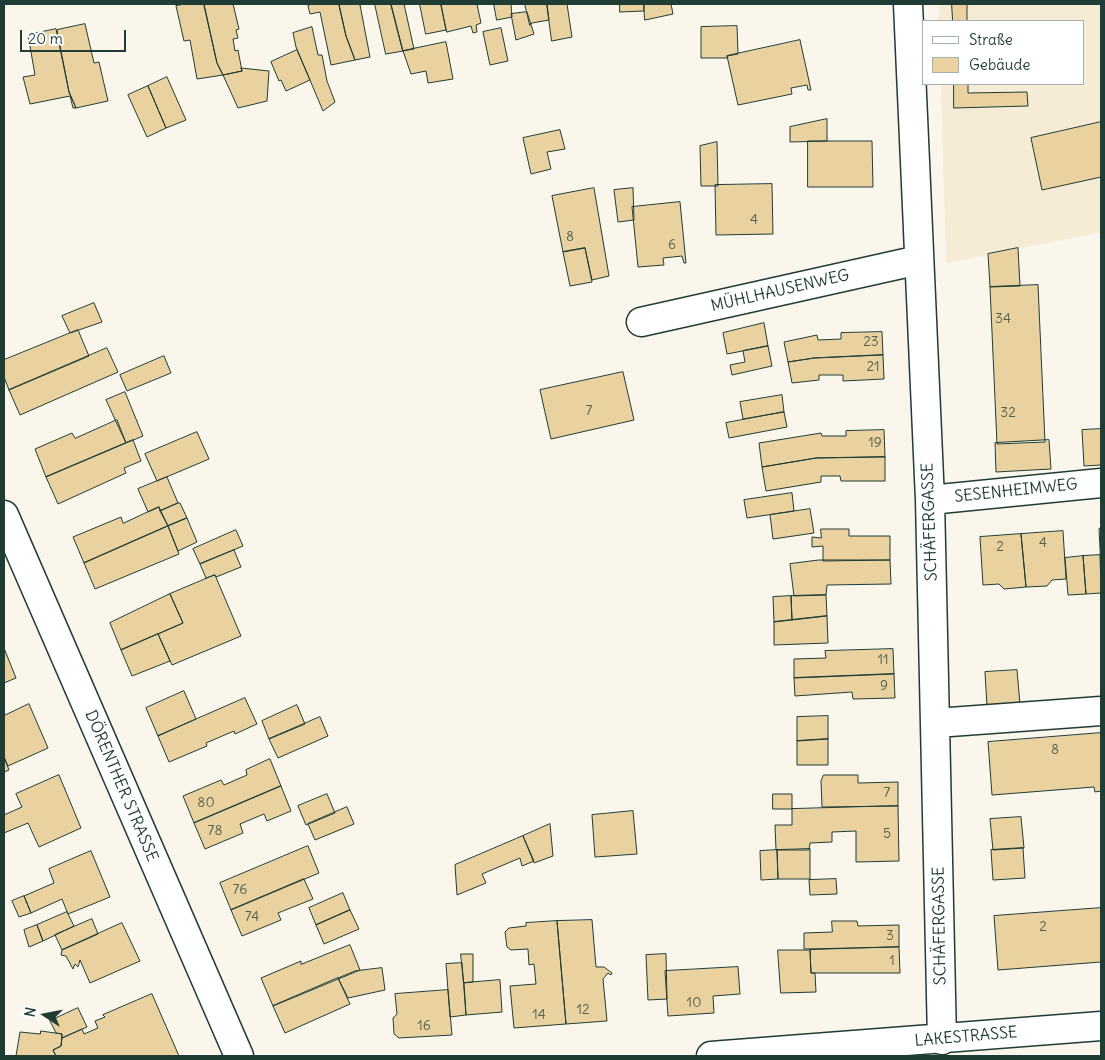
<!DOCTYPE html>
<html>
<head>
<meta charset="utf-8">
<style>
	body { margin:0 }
	#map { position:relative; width:1105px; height:1060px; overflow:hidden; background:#fbf6ec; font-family:Delius,sans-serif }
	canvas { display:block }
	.frame { position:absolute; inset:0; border:5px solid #1f3d34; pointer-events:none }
	.legend { position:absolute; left:922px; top:20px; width:162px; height:65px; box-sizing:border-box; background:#fff; border:1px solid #a5b1ae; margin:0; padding:6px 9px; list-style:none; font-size:15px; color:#1f3d34 }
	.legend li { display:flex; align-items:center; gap:10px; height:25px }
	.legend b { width:25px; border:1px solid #a5b1ae }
	.north { position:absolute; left:20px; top:990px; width:50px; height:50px; -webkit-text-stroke:4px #fff; paint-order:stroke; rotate:281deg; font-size:14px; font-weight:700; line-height:20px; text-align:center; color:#1f3d34 }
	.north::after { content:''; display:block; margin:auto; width:18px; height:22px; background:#1f3d34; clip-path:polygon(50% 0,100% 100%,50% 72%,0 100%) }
	.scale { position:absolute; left:20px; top:30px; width:106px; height:22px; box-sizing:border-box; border:2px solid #1f3d34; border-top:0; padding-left:6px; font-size:15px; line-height:18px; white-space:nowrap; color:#1f3d34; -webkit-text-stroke:4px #fff; paint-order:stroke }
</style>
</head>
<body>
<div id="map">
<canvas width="1105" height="1060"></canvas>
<div class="frame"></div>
<ul class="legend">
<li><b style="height:6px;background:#fff"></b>Straße</li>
<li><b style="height:14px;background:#ead2a0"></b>Gebäude</li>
</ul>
<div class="north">N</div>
<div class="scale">20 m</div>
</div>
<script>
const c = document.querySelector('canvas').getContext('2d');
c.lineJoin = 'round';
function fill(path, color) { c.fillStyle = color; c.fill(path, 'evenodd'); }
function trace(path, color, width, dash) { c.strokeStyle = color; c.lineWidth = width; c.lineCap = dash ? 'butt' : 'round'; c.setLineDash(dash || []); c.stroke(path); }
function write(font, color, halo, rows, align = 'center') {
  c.font = font + ' Delius,sans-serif'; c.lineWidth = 4.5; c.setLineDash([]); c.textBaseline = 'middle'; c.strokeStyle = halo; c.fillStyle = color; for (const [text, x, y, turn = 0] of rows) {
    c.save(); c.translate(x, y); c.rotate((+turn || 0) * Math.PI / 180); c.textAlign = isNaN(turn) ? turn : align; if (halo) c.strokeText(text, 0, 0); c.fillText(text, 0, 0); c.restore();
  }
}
fill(new Path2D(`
	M 938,4 L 1101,4 L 1101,232 L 946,263 L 941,84 L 1084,84 L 1084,21 L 939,21 Z`), '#f6ebd5');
const building = new Path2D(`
	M 185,4 L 204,4 L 217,63 L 223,75 L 197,79 L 190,40 L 184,41 L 176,6 Z
	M 204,4 L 233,4 L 239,29 L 236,30 L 238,38 L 233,39 L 235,51 L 238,50 L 242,71 L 223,75 L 217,63 Z
	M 312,4 L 339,4 L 346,36 L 355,60 L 331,65 L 320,12 L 310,14 L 308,6 Z
	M 339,4 L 363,4 L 360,5 L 370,57 L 355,60 L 346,36 Z
	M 375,4 L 391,4 L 403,51 L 386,54 Z
	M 391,4 L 404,4 L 414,49 L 403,51 Z
	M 420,4 L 441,4 L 446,30 L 426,34 Z
	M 441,4 L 477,4 L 481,23 L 476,25 L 477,32 L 473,33 L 471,26 L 447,32 Z
	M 494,4 L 511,4 L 512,17 L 497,20 Z
	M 525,4 L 547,4 L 549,20 L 532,23 L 530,25 Z
	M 547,4 L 567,4 L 572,37 L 552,41 Z
	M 620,4 L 644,4 L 644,11 L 620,12 Z
	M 644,4 L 671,4 L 673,14 L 645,20 Z
	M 952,4 L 967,4 L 967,21 L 953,21 Z
	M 527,12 L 534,34 L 516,40 L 511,14 Z
	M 85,24 L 94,63 L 99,62 L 108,101 L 76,108 L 69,92 L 57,30 Z
	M 737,26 L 738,54 L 727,56 L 728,58 L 701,58 L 701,27 Z
	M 312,27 L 318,55 L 322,55 L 327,81 L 335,102 L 323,111 L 296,47 L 293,33 Z
	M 501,28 L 508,61 L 490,65 L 483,32 Z
	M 56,29 L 69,92 L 76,108 L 73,108 L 70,96 L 30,104 L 23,77 L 35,75 L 28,35 Z
	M 800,40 L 811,90 L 808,90 L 807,85 L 791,88 L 792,94 L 738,105 L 727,56 Z
	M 446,42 L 453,79 L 428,83 L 426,71 L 411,74 L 403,51 Z
	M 297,50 L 310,80 L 286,91 L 281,80 L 279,81 L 271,62 Z
	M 241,68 L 269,71 L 267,101 L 238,108 L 223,75 L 242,71 Z
	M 167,77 L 186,120 L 166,128 L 148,86 Z
	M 954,84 L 968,84 L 968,93 L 1027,92 L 1028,106 L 954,108 Z
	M 148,86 L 166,128 L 147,137 L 128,95 Z
	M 827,119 L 827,141 L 790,142 L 790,127 Z
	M 1101,122 L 1101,177 L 1042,190 L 1031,138 Z
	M 560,130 L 565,149 L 547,152 L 551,169 L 531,174 L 523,138 Z
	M 808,141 L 872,141 L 873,187 L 808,187 Z
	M 717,142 L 718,186 L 701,186 L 700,146 Z
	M 772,184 L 773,234 L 716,235 L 715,185 Z
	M 594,188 L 609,276 L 592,280 L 585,248 L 563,252 L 552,196 Z
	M 633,188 L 634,220 L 618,222 L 614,190 Z
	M 680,202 L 686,263 L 684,263 L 682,256 L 663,258 L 664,265 L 638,267 L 632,207 Z
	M 585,248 L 592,282 L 570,286 L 563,252 Z
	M 1018,248 L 1020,286 L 990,287 L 988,254 Z
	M 1038,285 L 1045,442 L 997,444 L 990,287 Z
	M 94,303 L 102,322 L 70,333 L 62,316 Z
	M 764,323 L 768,346 L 727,354 L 723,333 Z
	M 78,330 L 89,356 L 9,390 L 4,377 L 4,360 Z
	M 882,332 L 883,355 L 814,358 L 788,362 L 784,342 L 817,335 L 818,340 L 841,339 L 841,333 Z
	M 768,346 L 772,366 L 732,375 L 730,365 L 745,362 L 743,351 Z
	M 107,348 L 118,372 L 20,415 L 9,390 Z
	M 883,355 L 884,379 L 843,381 L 843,375 L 819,375 L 819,380 L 792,383 L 788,362 L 814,358 Z
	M 164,356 L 171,373 L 127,391 L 120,375 Z
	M 623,372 L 634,420 L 551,439 L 540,390 Z
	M 125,392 L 143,436 L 126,443 L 106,400 Z
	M 782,395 L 784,412 L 743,419 L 740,402 Z
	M 784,412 L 787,427 L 729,438 L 726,423 Z
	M 117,420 L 126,443 L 46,477 L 35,449 L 72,433 L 75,438 Z
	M 1101,429 L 1101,465 L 1084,466 L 1082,430 Z
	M 884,430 L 885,457 L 816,458 L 762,467 L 759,443 L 821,433 L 822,436 L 846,436 L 846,431 Z
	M 197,432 L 209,459 L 157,481 L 145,454 Z
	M 133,440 L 141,461 L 124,468 L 126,473 L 58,504 L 46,477 Z
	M 1049,440 L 1051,469 L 996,472 L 995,443 Z
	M 885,457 L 885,481 L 841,481 L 840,476 L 821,476 L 821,482 L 766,491 L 762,467 L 816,458 Z
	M 167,477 L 178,503 L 160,511 L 159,507 L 148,512 L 138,489 Z
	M 792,493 L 794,511 L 747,518 L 744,500 Z
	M 178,503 L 180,503 L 187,518 L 168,526 L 160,511 Z
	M 159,507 L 168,526 L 84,563 L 73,537 L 121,517 L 123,523 Z
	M 810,509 L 814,533 L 773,539 L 770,515 Z
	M 187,518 L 197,542 L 178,551 L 168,526 Z
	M 168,526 L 179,554 L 95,589 L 84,563 Z
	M 1101,528 L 1101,567 L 1099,529 Z
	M 821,529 L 849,529 L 849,536 L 890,536 L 890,560 L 823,561 L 823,546 L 812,547 L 812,537 L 821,538 Z
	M 236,530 L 243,546 L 200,564 L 193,549 Z
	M 1063,531 L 1066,579 L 1052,580 L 1047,586 L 1026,587 L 1021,534 Z
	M 1021,534 L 1026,587 L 1004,589 L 999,584 L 983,585 L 980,537 Z
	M 234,550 L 241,567 L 216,577 L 215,575 L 206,578 L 200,564 Z
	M 1100,555 L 1101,593 L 1086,594 L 1083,556 Z
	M 1083,556 L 1086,594 L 1068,595 L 1065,558 Z
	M 819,560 L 890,560 L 891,584 L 827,585 L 826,595 L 794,596 L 790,564 Z
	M 215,575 L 241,636 L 172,665 L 158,634 L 183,623 L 170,594 Z
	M 170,594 L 183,623 L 121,650 L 110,623 Z
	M 826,595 L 827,616 L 792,620 L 791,596 Z
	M 791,596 L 792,620 L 774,622 L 773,597 Z
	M 827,616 L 828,643 L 774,645 L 774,622 Z
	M 158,634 L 170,661 L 132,676 L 121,650 Z
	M 4,648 L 16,678 L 4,683 Z
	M 893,649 L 894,674 L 794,678 L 794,659 L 826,658 L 825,651 Z
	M 1017,670 L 1020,704 L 987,706 L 985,672 Z
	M 894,674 L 895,698 L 853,699 L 852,692 L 795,696 L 794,678 Z
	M 184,691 L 196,719 L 158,736 L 146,708 Z
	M 245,698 L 257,724 L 235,734 L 234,731 L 206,743 L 207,746 L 169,762 L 158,736 Z
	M 29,704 L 48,748 L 8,766 L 4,757 L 4,716 Z
	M 297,705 L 305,724 L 269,739 L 262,721 Z
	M 828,716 L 828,739 L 797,741 L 797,717 Z
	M 320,717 L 328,736 L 278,758 L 269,739 Z
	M 1101,733 L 1101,791 L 1095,792 L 1094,787 L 992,795 L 988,742 Z
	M 828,739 L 828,765 L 797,765 L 797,741 Z
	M 4,757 L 9,770 L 4,772 Z
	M 270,759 L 281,786 L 194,823 L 183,796 L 221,780 L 224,785 L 247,775 L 246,770 Z
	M 59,775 L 81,828 L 39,847 L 28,823 L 4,833 L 4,815 L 22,807 L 16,794 Z
	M 824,775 L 858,775 L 858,783 L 898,782 L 898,806 L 822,807 L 821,781 Z
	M 281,786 L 291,811 L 267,821 L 264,814 L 240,824 L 243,833 L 205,849 L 194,823 Z
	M 327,794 L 335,813 L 306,825 L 298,806 Z
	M 773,794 L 792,794 L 792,809 L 773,809 Z
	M 898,806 L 899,861 L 856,862 L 856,831 L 832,832 L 832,842 L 810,843 L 809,850 L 776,850 L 775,825 L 792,825 L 792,809 Z
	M 347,807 L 354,824 L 315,840 L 308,824 Z
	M 633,811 L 637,854 L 595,857 L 592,815 Z
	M 1021,817 L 1024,848 L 993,850 L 990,819 Z
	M 550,824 L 553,856 L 534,863 L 523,836 Z
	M 523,836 L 534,861 L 522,866 L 520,858 L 482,874 L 486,883 L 457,895 L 455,865 Z
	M 308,846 L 319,873 L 231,910 L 220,883 Z
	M 1023,848 L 1025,878 L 993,880 L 991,850 Z
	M 810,849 L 810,879 L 778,879 L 777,850 Z
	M 777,850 L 778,879 L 761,880 L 760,851 Z
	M 91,851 L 110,897 L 68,914 L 62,899 L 31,913 L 24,896 L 54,883 L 49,869 Z
	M 304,879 L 313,899 L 278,913 L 281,920 L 242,936 L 231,910 Z
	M 836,879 L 837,894 L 810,895 L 809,880 Z
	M 343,893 L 350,910 L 316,925 L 309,908 Z
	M 24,896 L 31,913 L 19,917 L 12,901 Z
	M 1101,908 L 1101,962 L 998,970 L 994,916 Z
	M 350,910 L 359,929 L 324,944 L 316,925 Z
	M 67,912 L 74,926 L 43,941 L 37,925 Z
	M 92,919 L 98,934 L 62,950 L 55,935 Z
	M 592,920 L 596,967 L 604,967 L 612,973 L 611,975 L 608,973 L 603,979 L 607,1021 L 566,1024 L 557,921 Z
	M 557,921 L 566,1024 L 514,1028 L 510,986 L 536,984 L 534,964 L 529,965 L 528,949 L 511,950 L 507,947 L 505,932 L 509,928 L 526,926 L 526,923 Z
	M 832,921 L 857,921 L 858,926 L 899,925 L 899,947 L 804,949 L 804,933 L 832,932 Z
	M 122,923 L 140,961 L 90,983 L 80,960 L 78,967 L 75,964 L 73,969 L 66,956 L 61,955 L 62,950 Z
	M 37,925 L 43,941 L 29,947 L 24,930 Z
	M 350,945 L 360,970 L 273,1006 L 261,978 L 301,961 L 301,964 Z
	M 899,947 L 900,973 L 811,973 L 810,950 Z
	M 778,950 L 810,950 L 811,973 L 815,973 L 816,992 L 781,993 Z
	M 461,954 L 473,954 L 473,982 L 464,983 Z
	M 666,954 L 667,999 L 648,1000 L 646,955 Z
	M 462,963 L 466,1015 L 450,1017 L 446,964 Z
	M 738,967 L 740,994 L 713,996 L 714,1013 L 668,1016 L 665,971 Z
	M 382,968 L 385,990 L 348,998 L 338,978 L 355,971 Z
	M 338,978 L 350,1004 L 285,1033 L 273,1006 Z
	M 500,980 L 502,1012 L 466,1015 L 464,983 Z
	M 448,990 L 452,1035 L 399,1038 L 394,1034 L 393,1018 L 397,1014 L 395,994 Z
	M 152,994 L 179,1056 L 56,1056 L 53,1050 L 61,1046 L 62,1038 L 82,1029 L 84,1034 L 98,1028 L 95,1021 L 105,1017 L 103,1015 Z
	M 78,1008 L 87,1027 L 62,1038 L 62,1034 L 56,1033 L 50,1021 Z
	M 41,1031 L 62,1034 L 61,1046 L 53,1050 L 56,1056 L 16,1056 L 20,1032 L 40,1034 Z`);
fill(building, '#ead2a0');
trace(building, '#1f3d34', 1);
const minor = new Path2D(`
	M 908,4 L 930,500 L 942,1040
	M 641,322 L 919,260
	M 930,500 L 1101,483
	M 4,515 L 239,1056
	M 936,723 L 1101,711
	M 711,1056 L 1101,1026`);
trace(minor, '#1f3d34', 31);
trace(minor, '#fff', 28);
write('14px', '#52624f', null, [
	["4",754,220],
	["8",570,237],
	["6",672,245],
	["34",1003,319],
	["23",871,342],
	["21",873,367],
	["7",589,411],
	["32",1008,413],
	["19",875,443],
	["4",1043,543],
	["2",1000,547],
	["11",883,660],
	["9",884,686],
	["8",1055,750],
	["7",887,793],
	["80",206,803],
	["78",215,831],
	["5",887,834],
	["76",240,890],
	["74",252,917],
	["2",1043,927],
	["3",890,936],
	["1",892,961],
	["10",694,1003],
	["12",583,1010],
	["14",539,1015],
	["16",424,1026]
]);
write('16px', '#1f3d34', '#fff', [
	["MÜHLHAUSENWEG",780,291,-13],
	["SESENHEIMWEG",1016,491,-6],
	["SCHÄFERGASSE",930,522,-92],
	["DÖRENTHER STRASSE",121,786,67],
	["SCHÄFERGASSE",940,926,-91],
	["LAKESTRASSE",966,1037,-5]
]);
</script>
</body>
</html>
